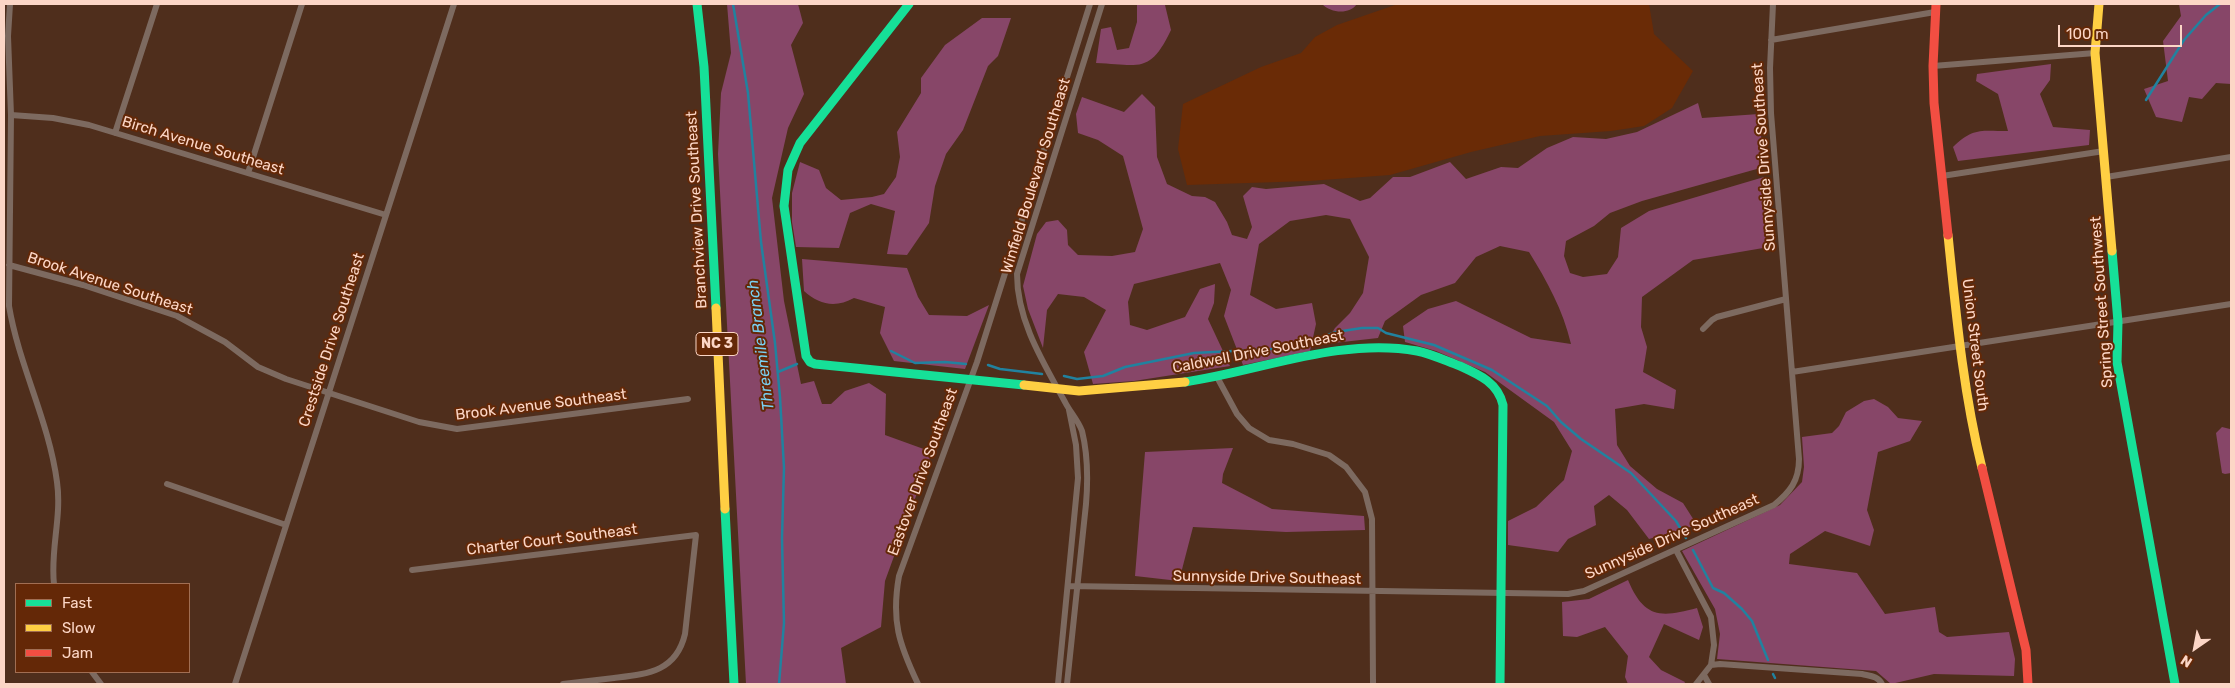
<!DOCTYPE html>
<html>
<head>
<meta charset="utf-8">
<style>
	body { margin:0 }
	#map { position:relative; width:2235px; height:688px; overflow:hidden; background:#4f2e1c; font-family:Rubik,sans-serif }
	canvas { display:block }
	.frame { position:absolute; inset:0; border:5px solid #fcd6c6; pointer-events:none }
	.legend { position:absolute; left:15px; top:583px; width:175px; height:90px; box-sizing:border-box; background:#642807; border:1px solid #a16e53; margin:0; padding:6px 9px; list-style:none; font-size:15px; color:#fcd6c6 }
	.legend li { display:flex; align-items:center; gap:10px; height:25px }
	.legend b { width:25px; border:1px solid #a16e53 }
	.north { position:absolute; left:2170px; top:623px; width:50px; height:50px; -webkit-text-stroke:4px #642807; paint-order:stroke; rotate:213deg; font-size:14px; font-weight:700; line-height:20px; text-align:center; color:#fcd6c6 }
	.north::after { content:''; display:block; margin:auto; width:18px; height:22px; background:#fcd6c6; clip-path:polygon(50% 0,100% 100%,50% 72%,0 100%) }
	.scale { position:absolute; left:2058px; top:25px; width:124px; height:22px; box-sizing:border-box; border:2px solid #fcd6c6; border-top:0; padding-left:6px; font-size:15px; line-height:18px; white-space:nowrap; color:#fcd6c6; -webkit-text-stroke:4px #642807; paint-order:stroke }
</style>
</head>
<body>
<div id="map">
<canvas width="2235" height="688"></canvas>
<div class="frame"></div>
<ul class="legend">
<li><b style="height:6px;background:#16e098"></b>Fast</li>
<li><b style="height:6px;background:#ffcf43"></b>Slow</li>
<li><b style="height:6px;background:#f24e42"></b>Jam</li>
</ul>
<div class="north">N</div>
<div class="scale">100 m</div>
</div>
<script>
const c = document.querySelector('canvas').getContext('2d');
c.lineJoin = 'round';
function fill(path, color) { c.fillStyle = color; c.fill(path, 'evenodd'); }
function trace(path, color, width, dash) { c.strokeStyle = color; c.lineWidth = width; c.lineCap = dash ? 'butt' : 'round'; c.setLineDash(dash || []); c.stroke(path); }
function write(font, color, halo, rows, align = 'center') {
  c.font = font + ' Rubik,sans-serif'; c.lineWidth = 4; c.setLineDash([]); c.textBaseline = 'middle'; c.strokeStyle = halo; c.fillStyle = color; for (const [text, x, y, turn = 0] of rows) {
    c.save(); c.translate(x, y); c.rotate((+turn || 0) * Math.PI / 180); c.textAlign = isNaN(turn) ? turn : align; if (halo) c.strokeText(text, 0, 0); c.fillText(text, 0, 0); c.restore();
  }
}
fill(new Path2D(`
	M 1398,4 L 1649,4 L 1654,34 L 1693,71 L 1672,108 L 1644,126 L 1611,131 L 1540,136 L 1471,152 L 1390,175 L 1309,181 L 1187,185 L 1178,149 L 1183,104 L 1261,67 L 1301,53 L 1315,37 L 1337,25 Z`), '#6a2b06');
fill(new Path2D(`
	M 727,4 L 798,4 L 803,23 L 791,45 L 804,94 L 788,128 L 772,198 L 784,301 L 801,384 L 814,381 L 822,404 L 831,404 L 845,391 L 869,383 L 886,394 L 885,435 L 932,452 L 885,581 L 881,627 L 841,648 L 846,684 L 746,684 L 718,154 L 721,93 L 731,53 Z
	M 1137,4 L 1167,4 L 1165,5 L 1171,30 C 1150,74 1140,65 1096,63 L 1101,29 L 1111,27 L 1117,50 L 1129,48 L 1137,22 Z
	M 1322,4 L 1357,4 C 1349,15 1331,13 1322,4 Z
	M 2179,4 L 2231,4 L 2231,84 L 2216,83 L 2202,99 L 2189,97 L 2182,122 L 2156,117 L 2144,89 L 2168,81 L 2163,41 L 2181,16 Z
	M 982,18 L 1011,18 L 998,56 L 988,66 L 963,130 L 946,154 L 935,186 L 929,223 L 907,255 L 887,254 L 895,211 L 871,204 L 850,213 L 839,248 L 796,247 L 792,222 L 792,193 L 800,162 L 819,170 L 826,188 L 841,200 L 872,197 L 884,194 L 896,177 L 900,157 L 897,132 L 921,93 L 921,78 L 945,45 Z
	M 2051,64 L 2050,80 L 2040,94 L 2053,127 L 2090,130 L 2089,145 L 1958,161 L 1953,147 C 1973,127 1982,131 2008,131 L 1998,94 L 1976,81 L 1977,74 Z
	M 1142,94 L 1155,107 L 1157,157 L 1167,184 L 1192,196 L 1205,197 L 1215,202 L 1227,222 L 1232,235 L 1247,239 L 1252,227 L 1243,196 L 1252,187 L 1266,189 L 1324,184 L 1360,201 L 1370,198 L 1393,177 L 1410,177 L 1450,162 L 1466,179 L 1501,167 L 1518,168 L 1547,148 L 1573,137 L 1606,139 L 1637,132 L 1698,103 L 1702,118 L 1759,114 L 1764,167 L 1642,201 L 1610,213 L 1594,226 L 1566,241 L 1564,256 L 1570,273 L 1583,277 L 1607,274 L 1618,257 L 1621,228 L 1649,211 L 1764,177 L 1769,247 L 1693,260 L 1642,297 L 1641,327 L 1647,347 L 1643,372 L 1676,390 L 1674,409 L 1644,404 L 1615,409 L 1617,445 L 1630,466 L 1657,489 L 1683,503 L 1697,525 L 1649,539 L 1627,510 L 1609,495 L 1594,506 L 1596,525 L 1568,539 L 1558,552 L 1508,545 L 1508,521 L 1536,507 L 1564,480 L 1572,451 L 1554,422 L 1485,372 L 1436,351 L 1405,342 L 1403,326 L 1428,309 L 1456,301 L 1531,338 L 1571,344 C 1563,310 1547,281 1529,252 L 1500,246 L 1476,257 L 1455,283 L 1421,295 L 1385,321 L 1378,338 L 1325,344 L 1335,328 L 1350,313 L 1363,293 L 1369,257 L 1350,219 L 1326,215 L 1290,221 L 1259,244 L 1250,295 L 1276,309 L 1312,303 L 1316,324 L 1310,351 L 1243,365 L 1224,316 L 1231,290 L 1220,263 L 1134,284 L 1128,302 L 1130,325 L 1147,330 L 1185,317 L 1200,289 L 1215,284 L 1214,303 L 1208,319 L 1230,366 L 1134,381 L 1093,384 L 1084,352 L 1106,310 L 1084,297 L 1058,294 L 1047,310 L 1043,348 L 1028,309 L 1023,286 L 1037,234 L 1046,222 L 1058,220 L 1067,230 L 1068,245 L 1078,255 L 1112,256 L 1135,252 L 1143,229 L 1123,156 L 1098,140 L 1078,133 L 1076,114 L 1082,97 L 1124,112 Z
	M 802,259 L 907,268 L 918,297 L 929,315 L 967,316 L 989,305 L 965,369 L 894,361 L 880,333 L 885,307 L 854,298 C 836,308 819,305 804,291 Z
	M 1874,399 L 1888,407 L 1898,418 L 1922,421 L 1910,441 L 1878,452 L 1867,510 L 1874,530 L 1870,546 L 1825,531 L 1790,554 L 1789,564 L 1857,573 L 1885,614 L 1935,607 L 1939,632 L 1947,637 L 2009,632 L 2015,659 L 2014,676 L 1934,674 L 1891,684 L 1876,671 L 1717,659 L 1720,634 L 1715,609 L 1682,551 L 1780,505 L 1802,482 L 1804,467 L 1802,437 L 1832,433 L 1839,426 L 1846,412 L 1864,401 Z
	M 2222,427 L 2230,429 L 2231,435 L 2231,473 L 2225,474 L 2222,473 L 2216,433 Z
	M 1233,448 L 1223,474 L 1222,483 L 1272,509 L 1364,516 L 1365,530 L 1286,532 L 1193,527 L 1179,581 L 1135,576 L 1145,452 Z
	M 1628,580 C 1644,618 1660,618 1697,608 L 1703,627 L 1699,640 L 1664,624 L 1649,657 L 1661,670 L 1685,682 L 1684,684 L 1628,684 L 1625,677 L 1628,656 L 1605,627 L 1577,637 L 1563,636 L 1562,602 L 1589,599 Z`), '#874668');
trace(new Path2D(`
	M 733,4 L 748,93 L 761,242 L 775,343 L 780,397 L 784,468 L 782,538 L 784,623 L 779,684
	M 2146,100 L 2184,40 L 2206,15 L 2220,4
	M 891,351 L 915,363 L 945,362 L 966,364
	M 988,365 L 1000,369 L 1042,374
	M 778,372 L 797,364
	M 1064,376 L 1077,379 L 1103,376 L 1125,367 L 1194,353 L 1272,349 L 1313,340 L 1336,332 L 1362,328 L 1378,328 L 1386,333 L 1434,345 L 1492,370 L 1547,406 L 1561,422 L 1581,439 L 1631,473 L 1676,521 L 1686,538
	M 1693,550 L 1713,588 L 1724,593 L 1742,609 L 1752,621 L 1768,660
	M 1773,674 L 1775,678`), '#21829f', 2.5);
trace(new Path2D(`
	M 10,4 L 8,36 L 11,115 L 9,306 C 19,366 49,421 57,482 C 62,517 50,550 54,584
	M 1771,40 L 1935,12
	M 1933,66 L 2095,53
	M 11,115 L 53,118 L 89,125 L 386,215
	M 115,133 L 157,4
	M 248,173 L 302,4
	M 1942,176 L 2104,151
	M 2106,177 L 2231,157
	M 9,265 L 83,285 L 177,316 L 225,342 L 258,367 L 286,379 L 419,422 L 457,429 L 688,399
	M 1703,329 L 1712,320 L 1717,317 L 1786,299
	M 1792,372 L 2231,304
	M 1217,377 L 1237,414 L 1249,428 L 1269,440 L 1293,444 L 1329,455 L 1346,467 L 1365,492 L 1372,519 L 1373,684
	M 167,484 L 286,525
	M 1676,550 L 1711,617 L 1714,645 L 1711,665
	M 412,570 L 696,535 L 685,634 C 676,672 647,674 614,678 C 597,680 580,682 563,684
	M 1069,586 L 1568,594 L 1584,591 L 1774,505 C 1790,492 1799,481 1799,459 L 1771,113 L 1770,68 L 1773,4
	M 92,672 L 101,684
	M 1704,675 L 1709,684
	M 235,684 L 454,4
	M 918,684 C 899,644 891,621 899,576 L 977,362 L 1090,4
	M 1058,684 L 1078,478 L 1076,445 L 1069,410
	M 1067,684 L 1086,504 C 1088,480 1088,455 1082,431 C 1078,420 1070,412 1065,402 C 1043,362 1017,321 1017,274 L 1102,4
	M 1696,684 L 1711,665 L 1720,664 L 1862,674 C 1870,676 1878,676 1882,684`), '#7d6a60', 6);
trace(new Path2D(`
	M 697,4 L 704,67 L 716,308
	M 909,4 L 800,143 L 788,170 L 784,206 L 806,356 L 810,362 L 815,364 L 1024,385
	M 2112,251 L 2118,322 L 2117,362 L 2175,684
	M 1185,382 C 1260,371 1341,337 1417,351 C 1432,354 1446,361 1460,366 C 1480,375 1498,383 1503,405 L 1500,684
	M 725,509 L 734,684`), '#16e098', 9);
trace(new Path2D(`
	M 2099,4 L 2095,53 L 2112,251
	M 1948,235 C 1956,313 1963,391 1982,468
	M 716,308 L 725,509
	M 1024,385 L 1079,391 L 1185,382`), '#ffcf43', 9);
trace(new Path2D(`
	M 1936,4 L 1933,66 L 1934,103 L 1948,235
	M 1982,468 L 2026,650 L 2028,684`), '#f24e42', 9);
for (const [x, y, w] of [
	[717,344,42]
]) { const box = new Path2D(); box.roundRect(x - w / 2, y - 11.5, w, 23, 4); c.fillStyle = '#642807'; c.fill(box); trace(box, '#fcd6c6', 1); }
write('bold 14px', '#fcd6c6', null, [
	["NC 3",717,344]
]);
write('15px', '#fcd6c6', '#642807', [
	["Birch Avenue Southeast",203,146,17],
	["Sunnyside Drive Southeast",1764,157,-94],
	["Winfield Boulevard Southeast",1036,176,-73],
	["Branchview Drive Southeast",697,210,-93],
	["Brook Avenue Southeast",110,284,18],
	["Spring Street Southwest",2102,302,-94],
	["Crestside Drive Southeast",332,340,-72],
	["Union Street South",1975,345,83],
	["Caldwell Drive Southeast",1258,352,-11],
	["Brook Avenue Southeast",541,405,-7],
	["Eastover Drive Southeast",923,472,-70],
	["Sunnyside Drive Southeast",1672,537,-24],
	["Charter Court Southeast",552,540,-7],
	["Sunnyside Drive Southeast",1267,578,1]
]);
write('italic 16px', '#7ad1f3', '#642807', [
	["Threemile Branch",761,345,-97]
]);
</script>
</body>
</html>
